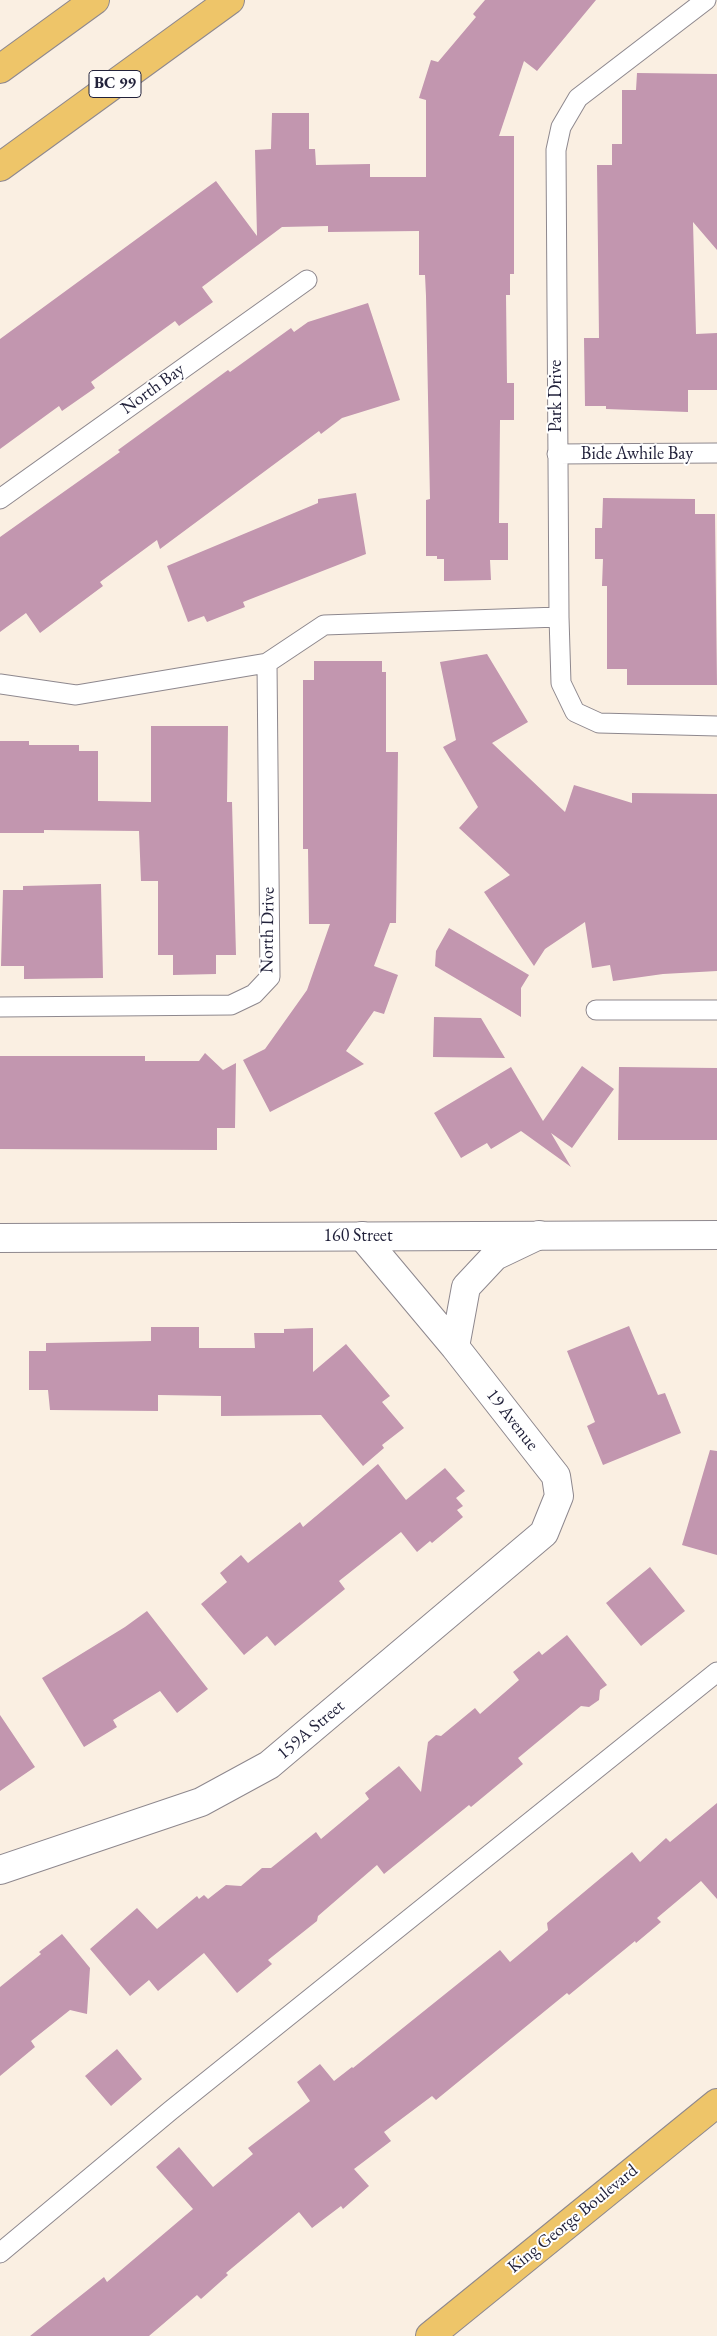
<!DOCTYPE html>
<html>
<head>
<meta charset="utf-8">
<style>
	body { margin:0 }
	canvas { display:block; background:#faefe2 }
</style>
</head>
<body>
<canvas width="717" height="2336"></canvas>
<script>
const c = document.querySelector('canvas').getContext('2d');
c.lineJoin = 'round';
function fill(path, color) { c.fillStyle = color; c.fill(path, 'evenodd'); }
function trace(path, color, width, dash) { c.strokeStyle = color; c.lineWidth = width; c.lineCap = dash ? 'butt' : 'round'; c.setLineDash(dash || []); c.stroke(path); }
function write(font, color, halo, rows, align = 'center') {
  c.font = font + ' "EB Garamond",serif'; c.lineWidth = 4; c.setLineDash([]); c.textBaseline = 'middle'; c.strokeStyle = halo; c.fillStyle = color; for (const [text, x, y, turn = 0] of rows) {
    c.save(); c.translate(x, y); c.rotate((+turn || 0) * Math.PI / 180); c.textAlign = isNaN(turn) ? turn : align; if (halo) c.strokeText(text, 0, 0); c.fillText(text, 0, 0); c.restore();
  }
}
fill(new Path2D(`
	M 485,0 L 596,0 L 537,71 L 524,61 L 499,136 L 514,136 L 514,274 L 510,274 L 510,295 L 506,295 L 507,383 L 514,383 L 514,420 L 500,420 L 499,523 L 508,523 L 508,560 L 490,560 L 491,580 L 444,581 L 444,559 L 437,559 L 437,556 L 426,556 L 426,500 L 430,499 L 426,296 L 425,275 L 419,275 L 419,231 L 328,232 L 328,226 L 282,227 L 202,287 L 213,302 L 179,326 L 175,321 L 91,382 L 95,388 L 62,411 L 59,406 L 0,449 L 0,339 L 216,181 L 257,236 L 255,150 L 271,149 L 272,113 L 309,113 L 309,149 L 315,149 L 316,165 L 370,164 L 370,177 L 426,177 L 426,100 L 419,98 L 431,60 L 438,62 L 476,17 L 473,14 Z
	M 637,73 L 717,74 L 717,250 L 693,222 L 696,334 L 717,333 L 717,390 L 688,390 L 688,412 L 606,409 L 606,406 L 585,406 L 584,338 L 599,338 L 597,165 L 612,165 L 612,144 L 622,144 L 622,90 L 636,90 Z
	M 368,303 L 400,400 L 342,418 L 321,434 L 319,431 L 160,549 L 157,540 L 100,582 L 103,586 L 40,633 L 26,613 L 0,632 L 0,537 L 120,452 L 118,450 L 228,370 L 230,372 L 291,328 L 294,332 L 308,322 Z
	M 356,493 L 366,554 L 243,602 L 245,607 L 207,622 L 204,616 L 188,622 L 167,566 L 318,503 L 318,499 Z
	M 603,498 L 695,499 L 695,514 L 715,514 L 717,685 L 627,685 L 627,669 L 607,669 L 607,586 L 602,586 L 603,559 L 595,559 L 595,528 L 602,528 Z
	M 487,654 L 528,722 L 492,743 L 565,812 L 574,785 L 632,803 L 632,793 L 717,794 L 717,971 L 663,974 L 613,981 L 610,965 L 592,968 L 585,922 L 545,949 L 534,966 L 484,892 L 510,875 L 459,828 L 478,807 L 443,747 L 456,740 L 440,662 Z
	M 314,661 L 382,661 L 382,672 L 386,672 L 386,752 L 398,752 L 396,923 L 390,923 L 374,966 L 398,975 L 384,1014 L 374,1011 L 346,1051 L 364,1064 L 270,1112 L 243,1060 L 265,1049 L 307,990 L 330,924 L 309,924 L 308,849 L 303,849 L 303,680 L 314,680 Z
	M 151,726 L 228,726 L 227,802 L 232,802 L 236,955 L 216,955 L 216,974 L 173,975 L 173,955 L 158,955 L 158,881 L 141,881 L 139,831 L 44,830 L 44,833 L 0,833 L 0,741 L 29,741 L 29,745 L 79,745 L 79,751 L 98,751 L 98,801 L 151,802 Z
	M 101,884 L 103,978 L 24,979 L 24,966 L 1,966 L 3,890 L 23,890 L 23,886 Z
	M 449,928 L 529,975 L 521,988 L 521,1017 L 435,966 L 436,951 Z
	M 434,1017 L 481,1018 L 505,1058 L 433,1057 Z
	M 205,1053 L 223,1070 L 236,1063 L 235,1128 L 217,1128 L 217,1150 L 0,1149 L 0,1056 L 145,1056 L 145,1061 L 199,1061 Z
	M 582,1066 L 614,1089 L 572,1148 L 551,1133 L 571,1167 L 521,1131 L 491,1149 L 487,1143 L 461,1158 L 434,1113 L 511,1067 L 543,1121 Z
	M 619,1067 L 717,1068 L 717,1140 L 618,1140 Z
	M 629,1326 L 658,1395 L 665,1393 L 681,1433 L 603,1465 L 587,1426 L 595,1422 L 567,1351 Z
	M 151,1327 L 199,1327 L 199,1348 L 255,1348 L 254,1333 L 284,1333 L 284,1329 L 313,1328 L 313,1372 L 346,1344 L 390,1396 L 382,1402 L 404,1428 L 382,1445 L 384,1448 L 363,1466 L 321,1415 L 221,1416 L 221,1396 L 158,1395 L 158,1411 L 50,1410 L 48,1390 L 29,1390 L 29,1351 L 46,1351 L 46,1343 L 151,1341 Z
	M 710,1450 L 717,1451 L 717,1555 L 682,1545 Z
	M 378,1464 L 406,1500 L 445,1468 L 465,1491 L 456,1498 L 463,1506 L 457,1510 L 463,1517 L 432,1543 L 430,1541 L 417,1552 L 401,1532 L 339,1581 L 345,1589 L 275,1646 L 267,1636 L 244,1655 L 201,1604 L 227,1582 L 220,1573 L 241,1555 L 248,1563 L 300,1522 L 303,1527 Z
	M 650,1567 L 685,1611 L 641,1646 L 606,1603 Z
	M 147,1611 L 208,1689 L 177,1713 L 160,1691 L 113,1720 L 117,1727 L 84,1747 L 42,1678 L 125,1627 Z
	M 567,1635 L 607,1685 L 600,1690 L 599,1700 L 589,1707 L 581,1706 L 518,1758 L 523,1764 L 471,1807 L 469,1805 L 384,1874 L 377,1865 L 318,1916 L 317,1921 L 268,1960 L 272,1964 L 237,1993 L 204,1953 L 158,1991 L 149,1980 L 130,1996 L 90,1949 L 137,1908 L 157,1929 L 197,1896 L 199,1899 L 204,1895 L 208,1899 L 226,1885 L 241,1886 L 262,1868 L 271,1868 L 316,1832 L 321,1839 L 369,1799 L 365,1793 L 399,1766 L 421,1792 L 428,1742 L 436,1735 L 441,1736 L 475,1708 L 480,1714 L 519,1680 L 513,1672 L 539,1651 L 542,1655 Z
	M 0,1715 L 35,1767 L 0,1791 Z
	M 717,1803 L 717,1899 L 701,1881 L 657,1918 L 661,1922 L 636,1943 L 635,1941 L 569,1995 L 567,1993 L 436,2100 L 432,2096 L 384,2132 L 391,2141 L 354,2169 L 369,2186 L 343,2209 L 341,2206 L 312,2228 L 299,2212 L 226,2273 L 228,2275 L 201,2299 L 197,2295 L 149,2336 L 30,2336 L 104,2277 L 107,2282 L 193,2209 L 156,2167 L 179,2147 L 213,2187 L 253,2154 L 248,2148 L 310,2101 L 297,2082 L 320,2064 L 334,2081 L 352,2067 L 353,2068 L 500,1950 L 510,1962 L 548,1930 L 547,1923 L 632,1852 L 640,1862 L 666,1838 L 670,1842 Z
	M 62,1934 L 90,1968 L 87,2014 L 70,2010 L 31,2041 L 35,2047 L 0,2076 L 0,1987 L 41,1954 L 39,1952 Z
	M 117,2049 L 142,2079 L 111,2106 L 85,2076 Z`), '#c296af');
const service = new Path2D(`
	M 706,0 L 578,98 L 561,127 L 556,150 L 559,617 L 561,683 L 575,712 L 599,723 L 717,726
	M 557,454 L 717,453
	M 0,499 L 307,280
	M 267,663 L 324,625 L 559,617
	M 0,684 L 76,695 L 267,663 L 270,977 L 254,994 L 231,1005 L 0,1007
	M 596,1010 L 717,1010
	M 0,2253 L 170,2111 L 717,1672`);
const minor = new Path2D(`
	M 455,1347 L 466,1287 L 495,1256 L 539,1235
	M 0,1870 L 201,1802 L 269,1765 L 544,1533 L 559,1496 L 556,1476 L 455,1347 L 362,1236`);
const tertiary = new Path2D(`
	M 0,1238 L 717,1235`);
const primary = new Path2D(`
	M 430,2336 L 717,2103`);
const motorway = new Path2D(`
	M 0,69 L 95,0
	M 0,167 L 230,0`);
trace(service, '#8e888e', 21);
trace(minor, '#8e888e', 30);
trace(tertiary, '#8e888e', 30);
trace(primary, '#8e888e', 30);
trace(motorway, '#8e888e', 30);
trace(service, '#fff', 19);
trace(minor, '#fff', 28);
trace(tertiary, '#fff', 28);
trace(primary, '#eec569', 28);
trace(motorway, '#eec569', 28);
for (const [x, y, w] of [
	[115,84,52]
]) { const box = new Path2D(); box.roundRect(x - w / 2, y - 13.5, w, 27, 4); c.fillStyle = '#fff'; c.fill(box); trace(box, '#22223b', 1); }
write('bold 16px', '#22223b', null, [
	["BC 99",115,84]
]);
write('18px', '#22223b', '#fff', [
	["North Bay",153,389,-36],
	["Park Drive",556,396,-90],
	["Bide Awhile Bay",637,454],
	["North Drive",268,930,-89],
	["160 Street",358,1236],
	["19 Avenue",512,1420,52],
	["159A Street",311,1730,-40],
	["King George Boulevard",573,2219,-39]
]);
</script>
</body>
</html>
